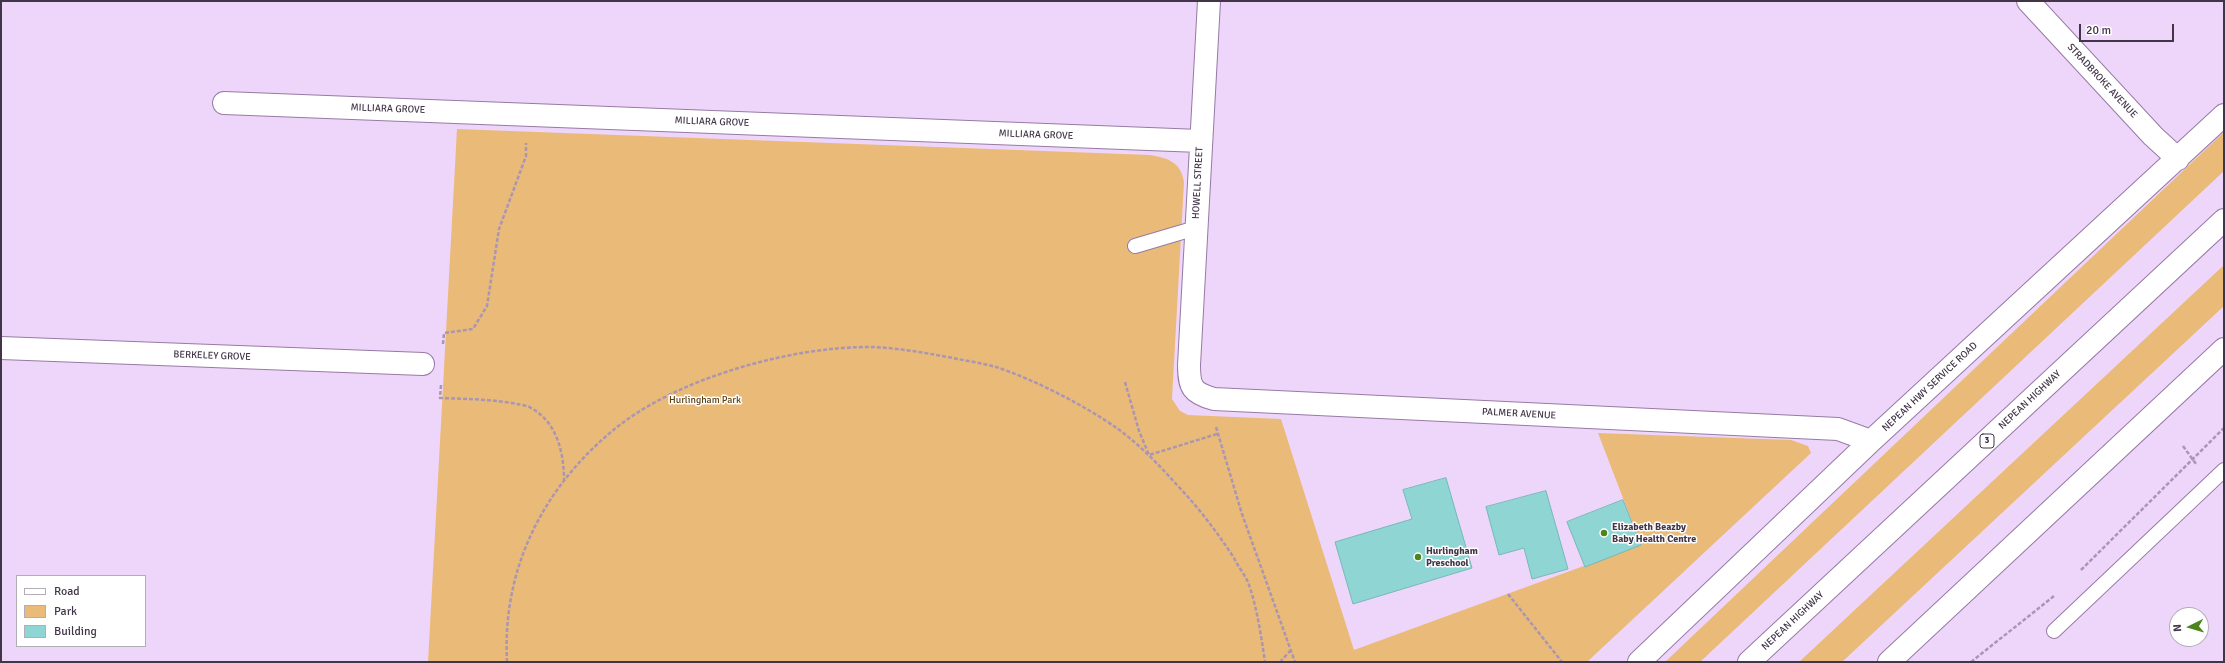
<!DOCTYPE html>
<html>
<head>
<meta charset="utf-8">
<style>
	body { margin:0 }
	#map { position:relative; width:2225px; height:663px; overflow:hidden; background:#eed6fb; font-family:Signika,sans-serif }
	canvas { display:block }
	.frame { position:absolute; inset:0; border:2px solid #413547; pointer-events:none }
	.legend { position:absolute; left:16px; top:575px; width:130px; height:72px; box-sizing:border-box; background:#fff; border:1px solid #b3aeb5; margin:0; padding:5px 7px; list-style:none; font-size:12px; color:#413547 }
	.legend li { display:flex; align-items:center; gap:8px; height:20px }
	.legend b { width:20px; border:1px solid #b3aeb5 }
	.north { position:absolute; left:2169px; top:607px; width:40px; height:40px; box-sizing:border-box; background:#fff; border:1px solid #b3aeb5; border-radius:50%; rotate:265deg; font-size:11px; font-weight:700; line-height:16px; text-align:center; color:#413547 }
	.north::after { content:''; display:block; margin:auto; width:14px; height:18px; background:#4d841e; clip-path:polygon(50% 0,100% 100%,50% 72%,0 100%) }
	.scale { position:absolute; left:2079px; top:24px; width:95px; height:18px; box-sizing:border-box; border:2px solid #413547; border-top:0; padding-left:5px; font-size:12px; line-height:14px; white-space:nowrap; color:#413547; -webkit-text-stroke:3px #fff; paint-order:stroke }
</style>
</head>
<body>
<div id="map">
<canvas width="2225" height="663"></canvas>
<div class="frame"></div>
<ul class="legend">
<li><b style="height:5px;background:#fff"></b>Road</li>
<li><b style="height:11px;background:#eaba79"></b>Park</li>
<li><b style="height:11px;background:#8fd5d4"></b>Building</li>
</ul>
<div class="north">N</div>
<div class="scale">20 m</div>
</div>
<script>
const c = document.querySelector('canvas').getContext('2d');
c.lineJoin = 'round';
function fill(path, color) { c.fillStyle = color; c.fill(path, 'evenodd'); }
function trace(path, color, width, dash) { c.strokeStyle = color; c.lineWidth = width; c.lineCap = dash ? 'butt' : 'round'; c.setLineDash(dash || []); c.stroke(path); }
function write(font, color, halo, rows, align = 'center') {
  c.font = font + ' Signika,sans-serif'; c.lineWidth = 3; c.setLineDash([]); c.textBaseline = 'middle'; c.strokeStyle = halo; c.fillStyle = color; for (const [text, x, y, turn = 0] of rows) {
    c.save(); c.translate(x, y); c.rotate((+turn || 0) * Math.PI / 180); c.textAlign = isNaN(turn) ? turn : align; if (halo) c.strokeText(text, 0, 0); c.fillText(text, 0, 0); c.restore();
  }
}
fill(new Path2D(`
	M 457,129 L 1150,155 C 1168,158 1181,162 1184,182 L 1172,399 L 1180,411 L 1188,415 L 1281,419 L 1354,650 L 1641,545 L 1598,433 L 1791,440 L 1808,446 L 1811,453 L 1587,662 L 428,662 Z
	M 2224,132 L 2224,171 L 1700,662 L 1665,662 Z
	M 2224,265 L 2224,306 L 1842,662 L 1799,662 Z`), '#eaba79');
const building = new Path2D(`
	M 1446,478 L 1472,568 L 1353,604 L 1335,542 L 1412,519 L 1403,490 Z
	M 1546,491 L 1568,569 L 1532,579 L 1524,548 L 1499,555 L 1486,507 Z
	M 1623,500 L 1641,545 L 1585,567 L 1567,522 Z`);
fill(building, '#8fd5d4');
trace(building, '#73b9b8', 1);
const lane = new Path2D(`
	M 1135,246 L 1196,228
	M 2054,631 L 2224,470`);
const street = new Path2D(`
	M 1209,1 L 1189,365 C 1189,387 1192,393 1214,399 L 1838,429 L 1871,441
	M 2028,1 L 2153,136 L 2178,159
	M 224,103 L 1200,141
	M 1,348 L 423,364
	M 1639,662 L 1871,441 L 2224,115`);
const highway = new Path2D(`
	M 1749,662 L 2224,220
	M 1889,662 L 2224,349`);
trace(lane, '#977aa5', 16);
trace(street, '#977aa5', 24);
trace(highway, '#977aa5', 24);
trace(new Path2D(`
	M 443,344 L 444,333 L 473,329 L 487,306 L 499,229 L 526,156 L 526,143
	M 1125,382 L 1139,431 L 1149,455 L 1217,434
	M 441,385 L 440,398 C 466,399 491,399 517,404 C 521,405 527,405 531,408 C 557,422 564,453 564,480
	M 1216,427 L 1242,514 L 1295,662
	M 2183,446 L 2196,464
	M 2081,570 L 2224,428
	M 1508,594 L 1562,662
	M 507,662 C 502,571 541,491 611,432 C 673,379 791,346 872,347 C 899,348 926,353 953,358 C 967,361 982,363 996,367 C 1033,379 1086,406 1118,429 C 1140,445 1159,465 1177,485 C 1199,508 1217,532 1234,558 C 1238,566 1244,574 1248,582 C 1257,607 1261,635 1265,662
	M 1280,662 L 1291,650
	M 1971,662 L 2054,596`), '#a996b3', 2.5, [4, 2]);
trace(lane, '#fff', 14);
trace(street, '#fff', 22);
trace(highway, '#fff', 22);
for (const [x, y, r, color] of [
	[1604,533,4,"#4d841e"],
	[1418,557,4,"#4d841e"]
]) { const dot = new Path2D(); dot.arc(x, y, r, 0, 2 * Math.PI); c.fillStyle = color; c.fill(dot); trace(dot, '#fff', 1.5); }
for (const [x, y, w] of [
	[1987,441,14]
]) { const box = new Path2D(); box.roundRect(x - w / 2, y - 7, w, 14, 3); c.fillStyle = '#fff'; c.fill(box); trace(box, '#413547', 1); }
write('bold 9px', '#413547', null, [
	["3",1987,441]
]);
write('10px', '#413547', '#fff', [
	["STRADBROKE AVENUE",2102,81,47],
	["MILLIARA GROVE",388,109,2],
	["MILLIARA GROVE",712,122,2],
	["MILLIARA GROVE",1036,135,2],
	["HOWELL STREET",1198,183,-87],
	["BERKELEY GROVE",212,356,2],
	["NEPEAN HWY SERVICE ROAD",1930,387,-43],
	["NEPEAN HIGHWAY",2030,400,-43],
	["PALMER AVENUE",1519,414,3],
	["NEPEAN HIGHWAY",1793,621,-43]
]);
write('10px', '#593c10', '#fff', [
	["Hurlingham Park",705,400]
]);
write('bold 10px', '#413547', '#fff', [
	["Elizabeth Beazby",1612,527],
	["Baby Health Centre",1612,539],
	["Hurlingham",1426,551],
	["Preschool",1426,563]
], 'left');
</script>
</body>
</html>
